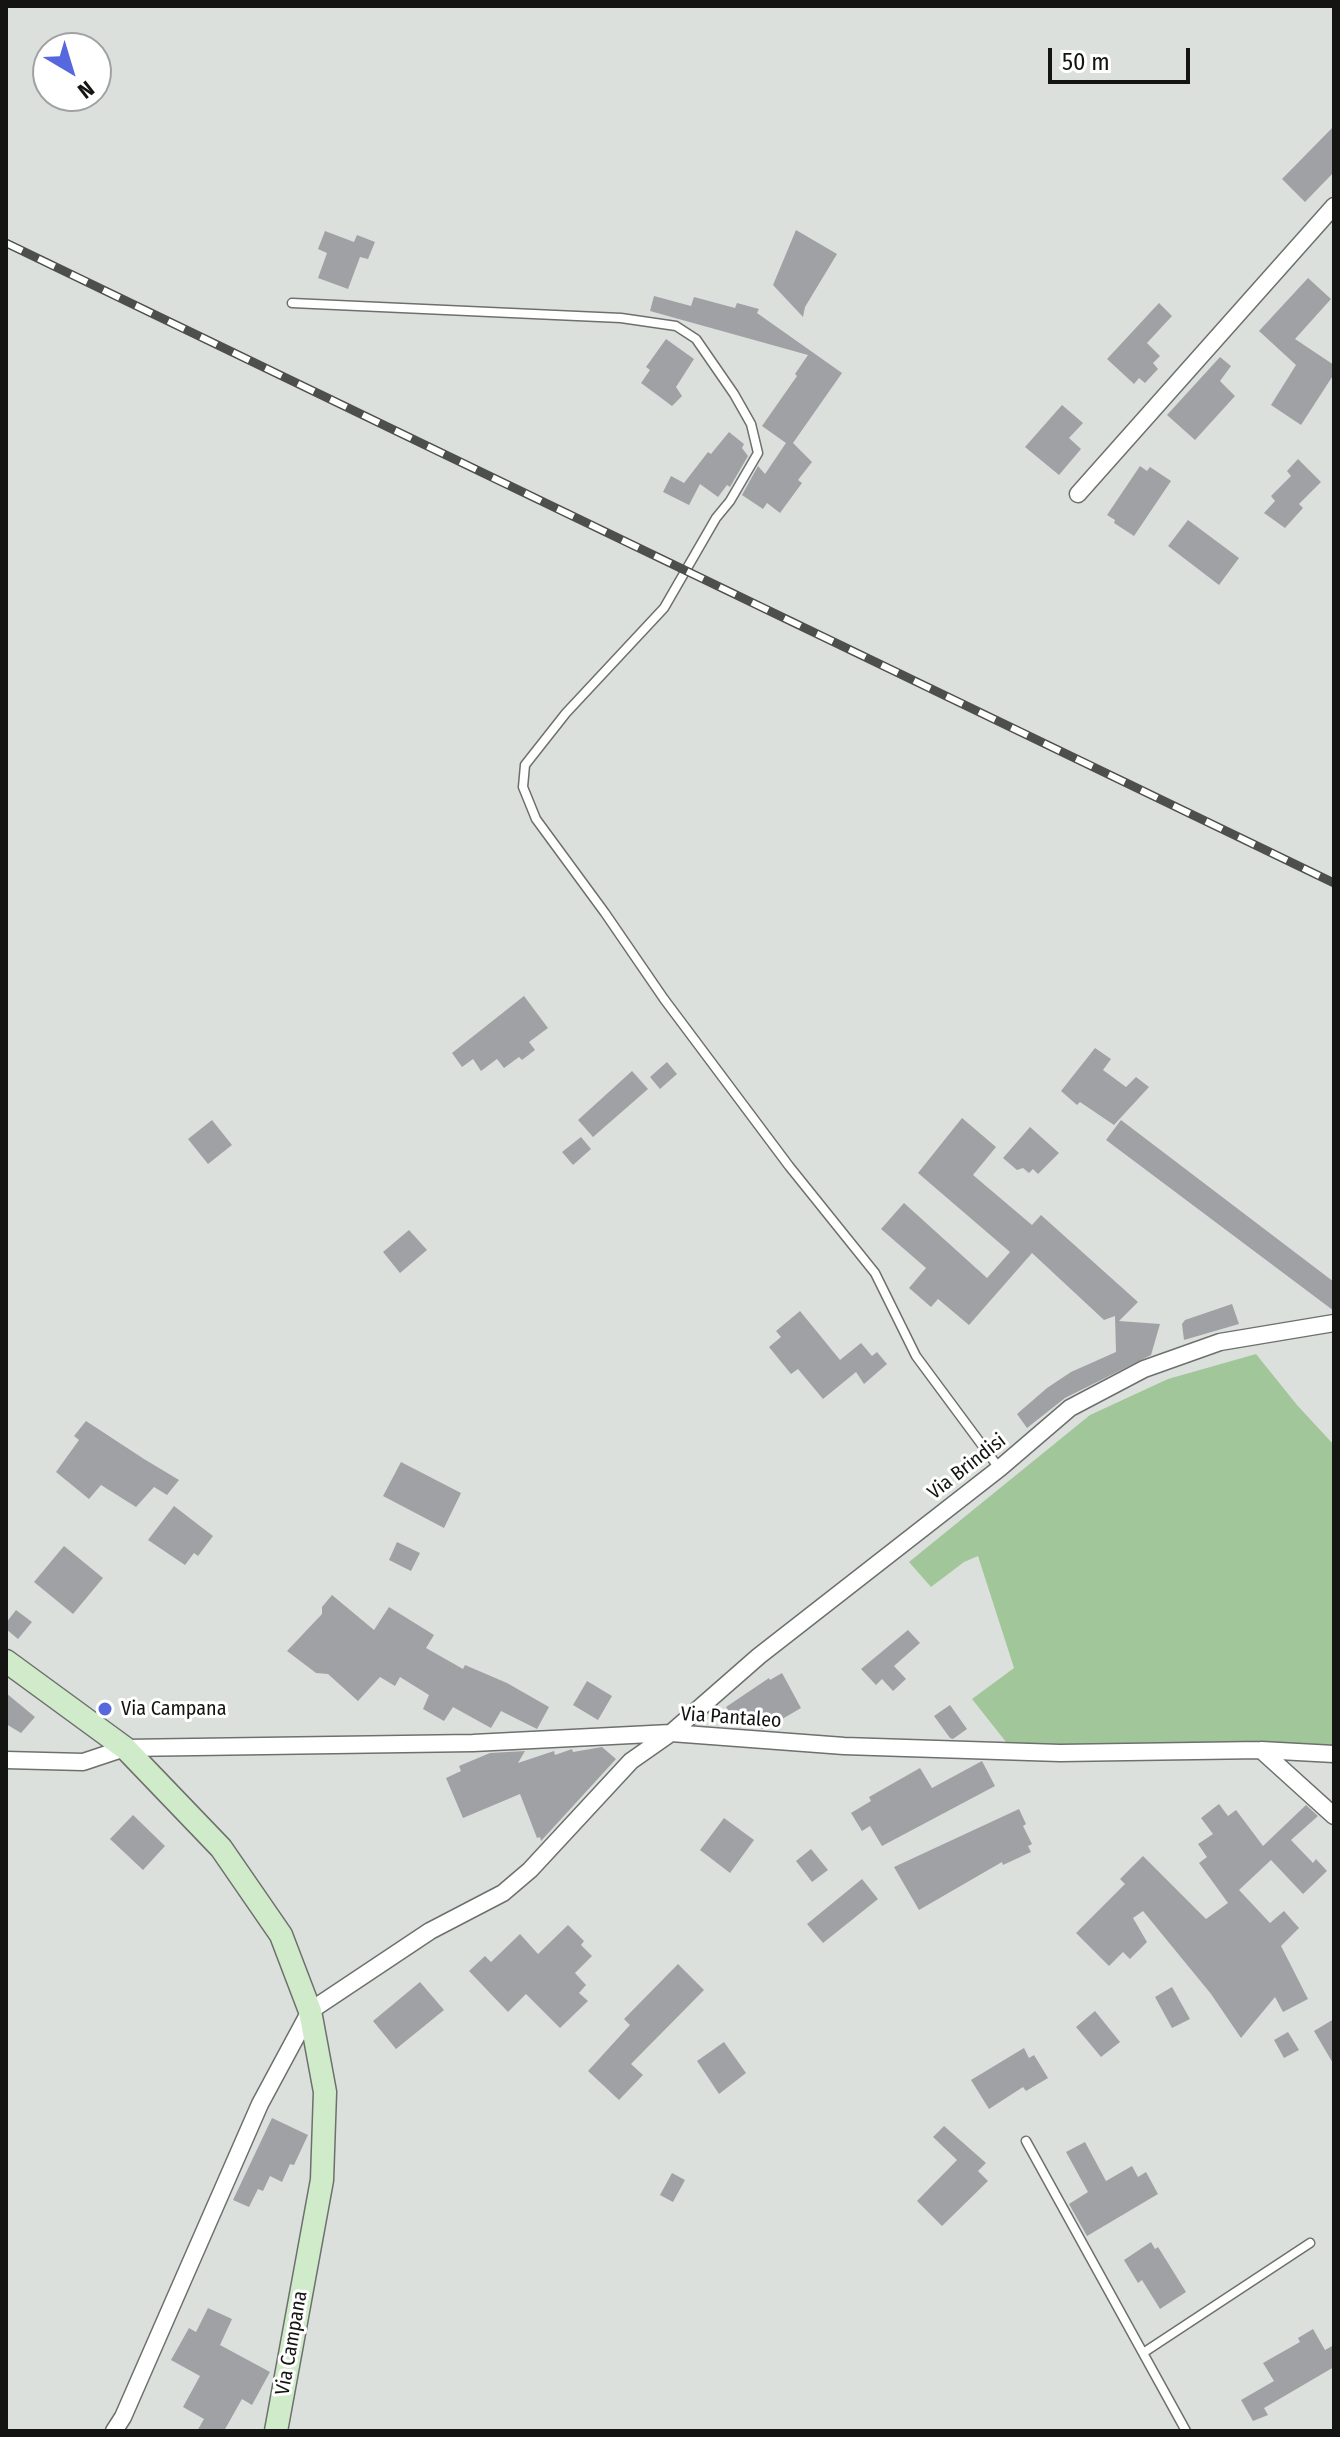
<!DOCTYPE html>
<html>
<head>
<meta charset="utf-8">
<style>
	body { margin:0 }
	#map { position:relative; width:1340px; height:2437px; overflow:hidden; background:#dce0dc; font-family:"Fira Sans Condensed",sans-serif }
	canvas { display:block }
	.frame { position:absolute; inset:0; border:8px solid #141513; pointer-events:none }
	.north { position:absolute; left:32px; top:32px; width:80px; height:80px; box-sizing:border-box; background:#fff; border:2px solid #a1a1a1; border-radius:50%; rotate:142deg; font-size:22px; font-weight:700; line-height:32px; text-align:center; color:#141513 }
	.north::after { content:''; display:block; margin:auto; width:28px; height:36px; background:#5767de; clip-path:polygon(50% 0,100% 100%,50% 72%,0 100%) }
	.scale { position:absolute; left:1048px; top:48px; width:142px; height:36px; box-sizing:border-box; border:4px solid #141513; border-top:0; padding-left:10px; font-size:24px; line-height:28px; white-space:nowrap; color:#141513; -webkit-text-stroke:6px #fff; paint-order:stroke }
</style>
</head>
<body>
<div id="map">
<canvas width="1340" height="2437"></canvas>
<div class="frame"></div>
<div class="north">N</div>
<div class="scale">50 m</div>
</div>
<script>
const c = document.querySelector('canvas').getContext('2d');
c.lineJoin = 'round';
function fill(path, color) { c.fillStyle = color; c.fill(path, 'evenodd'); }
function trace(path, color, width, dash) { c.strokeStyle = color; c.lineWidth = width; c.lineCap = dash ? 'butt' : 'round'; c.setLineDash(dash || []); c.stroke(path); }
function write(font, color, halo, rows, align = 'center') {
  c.font = font + ' "Fira Sans Condensed",sans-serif'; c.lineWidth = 6; c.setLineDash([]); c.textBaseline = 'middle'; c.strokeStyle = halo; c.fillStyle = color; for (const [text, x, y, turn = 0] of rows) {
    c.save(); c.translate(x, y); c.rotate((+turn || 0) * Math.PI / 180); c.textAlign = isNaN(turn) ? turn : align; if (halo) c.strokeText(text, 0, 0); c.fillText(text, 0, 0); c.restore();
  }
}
fill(new Path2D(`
	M 1256,1354 L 1297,1405 L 1334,1445 L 1334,1747 L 1010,1747 L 972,1699 L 1014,1668 L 978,1556 L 964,1562 L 931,1587 L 909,1562 L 1090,1415 L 1168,1379 Z`), '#a1c699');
fill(new Path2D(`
	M 1334,126 L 1334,172 L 1305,202 L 1282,179 Z
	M 796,230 L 837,254 L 805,307 L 803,317 L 773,285 Z
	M 325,231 L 354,242 L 357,235 L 375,242 L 368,259 L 360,257 L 348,289 L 318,278 L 327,253 L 318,249 Z
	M 1308,278 L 1331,299 L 1295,339 L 1334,365 L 1334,374 L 1301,425 L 1271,405 L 1296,365 L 1259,331 Z
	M 654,296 L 691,306 L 694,297 L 735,308 L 737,303 L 759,309 L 757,313 L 842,373 L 793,443 L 812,462 L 798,480 L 802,483 L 780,513 L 767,503 L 763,509 L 742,495 L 758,466 L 765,474 L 786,443 L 762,426 L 797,376 L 795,374 L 808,355 L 650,311 Z
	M 1159,303 L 1172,316 L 1147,343 L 1160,356 L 1153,363 L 1158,369 L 1145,383 L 1139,378 L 1134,384 L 1107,359 Z
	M 666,339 L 694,359 L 676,387 L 682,396 L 672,406 L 641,383 L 650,370 L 646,367 Z
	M 1220,357 L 1231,366 L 1220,381 L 1235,396 L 1195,440 L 1167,415 Z
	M 1062,405 L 1083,423 L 1069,438 L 1081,449 L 1059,475 L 1025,447 Z
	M 729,432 L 744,444 L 742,448 L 748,456 L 730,487 L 727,485 L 718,497 L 700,484 L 689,505 L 663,492 L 671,476 L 684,483 L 708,452 L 711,454 Z
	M 1298,459 L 1321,482 L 1299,504 L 1303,508 L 1285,528 L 1264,513 L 1275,501 L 1271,496 L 1291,476 L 1287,471 Z
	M 1140,466 L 1147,471 L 1150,467 L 1171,481 L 1134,536 L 1114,523 L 1115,520 L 1107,515 Z
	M 1188,520 L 1239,558 L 1219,585 L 1168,546 Z
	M 524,996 L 548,1028 L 529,1042 L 535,1050 L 522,1060 L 519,1057 L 504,1068 L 497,1059 L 481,1071 L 473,1059 L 462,1067 L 452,1053 Z
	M 1095,1048 L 1111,1059 L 1103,1070 L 1126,1087 L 1136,1077 L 1149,1087 L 1114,1125 L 1080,1102 L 1077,1105 L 1061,1091 Z
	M 667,1062 L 677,1074 L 660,1089 L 650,1077 Z
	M 632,1071 L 648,1089 L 593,1137 L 578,1120 Z
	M 962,1118 L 996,1147 L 973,1175 L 1032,1225 L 1041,1215 L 1138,1302 L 1119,1321 L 1160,1324 L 1151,1355 L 1065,1398 L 1027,1428 L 1017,1414 L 1047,1388 L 1071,1372 L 1116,1352 L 1115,1316 L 1104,1320 L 1032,1253 L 969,1325 L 938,1299 L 931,1307 L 909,1288 L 926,1268 L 881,1229 L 904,1203 L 987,1278 L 1010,1252 L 918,1173 Z
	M 212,1120 L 232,1145 L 208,1164 L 188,1139 Z
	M 1121,1120 L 1334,1282 L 1334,1311 L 1106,1140 Z
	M 1030,1127 L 1059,1153 L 1038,1174 L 1033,1169 L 1029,1173 L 1023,1168 L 1017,1170 L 1003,1158 Z
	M 581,1137 L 591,1149 L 573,1165 L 562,1152 Z
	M 409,1230 L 427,1250 L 400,1273 L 383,1252 Z
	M 1232,1304 L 1239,1324 L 1184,1340 L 1182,1324 L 1185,1320 Z
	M 800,1311 L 840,1360 L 861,1343 L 872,1356 L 877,1352 L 887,1364 L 864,1384 L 856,1372 L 823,1399 L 798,1369 L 791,1374 L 769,1347 L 781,1337 L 776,1331 Z
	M 86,1421 L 144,1459 L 179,1480 L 167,1495 L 154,1487 L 136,1507 L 101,1485 L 89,1499 L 56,1472 L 79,1440 L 74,1436 Z
	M 401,1462 L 461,1493 L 444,1528 L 383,1496 Z
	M 174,1506 L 213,1536 L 198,1556 L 194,1553 L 185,1565 L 148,1540 Z
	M 397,1542 L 420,1553 L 411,1571 L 389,1560 Z
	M 64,1546 L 103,1578 L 73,1614 L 34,1582 Z
	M 332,1595 L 374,1630 L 389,1607 L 434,1635 L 426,1648 L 463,1669 L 465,1665 L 507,1683 L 549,1707 L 537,1729 L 501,1711 L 491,1728 L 453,1707 L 444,1721 L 423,1709 L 429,1695 L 400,1677 L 395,1686 L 380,1677 L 358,1701 L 328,1674 L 316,1673 L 287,1651 L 322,1614 L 322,1607 Z
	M 16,1610 L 32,1622 L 18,1639 L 6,1629 L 6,1623 Z
	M 908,1630 L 920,1643 L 894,1666 L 906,1679 L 893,1691 L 882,1679 L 876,1685 L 861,1669 Z
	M 782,1673 L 801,1708 L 765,1729 L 759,1729 L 752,1719 L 740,1727 L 726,1707 L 769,1678 L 770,1680 Z
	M 587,1681 L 612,1696 L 598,1720 L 573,1705 Z
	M 6,1693 L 35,1717 L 21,1733 L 6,1724 Z
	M 950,1705 L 967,1729 L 953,1739 L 950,1738 L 934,1716 Z
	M 602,1747 L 616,1759 L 541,1841 L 540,1837 L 537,1838 L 520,1794 L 463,1818 L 446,1778 L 461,1771 L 459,1766 L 490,1753 L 525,1751 L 518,1763 L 554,1751 L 555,1755 L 572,1749 L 573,1752 Z
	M 982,1761 L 995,1786 L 882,1846 L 870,1826 L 862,1831 L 851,1813 L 871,1801 L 869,1797 L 920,1768 L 932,1788 Z
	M 1219,1804 L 1228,1816 L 1236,1810 L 1263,1846 L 1306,1805 L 1318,1816 L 1291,1840 L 1313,1863 L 1316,1859 L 1327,1871 L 1303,1894 L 1271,1860 L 1239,1890 L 1270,1923 L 1284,1911 L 1299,1928 L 1281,1946 L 1308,1999 L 1283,2012 L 1275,1997 L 1241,2038 L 1211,1994 L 1143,1911 L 1133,1918 L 1147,1942 L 1130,1959 L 1123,1952 L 1109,1966 L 1076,1933 L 1125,1884 L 1120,1879 L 1143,1856 L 1206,1919 L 1228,1903 L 1199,1863 L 1207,1857 L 1198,1844 L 1213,1834 L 1201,1818 Z
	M 1019,1809 L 1026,1824 L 1023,1826 L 1032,1844 L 1028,1846 L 1031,1852 L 1003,1865 L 1002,1862 L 919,1910 L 894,1867 Z
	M 133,1815 L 165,1846 L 143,1870 L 110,1839 Z
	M 724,1818 L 754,1840 L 730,1873 L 700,1850 Z
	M 811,1849 L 828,1870 L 812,1882 L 796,1861 Z
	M 862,1879 L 878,1899 L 823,1943 L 807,1924 Z
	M 568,1925 L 584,1941 L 581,1945 L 592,1956 L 575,1973 L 586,1985 L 579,1993 L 588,2001 L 560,2028 L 526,1994 L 508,2012 L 469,1971 L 485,1956 L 491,1962 L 520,1934 L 538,1954 Z
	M 678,1964 L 704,1990 L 631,2064 L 643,2075 L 619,2100 L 588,2071 L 630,2025 L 624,2019 Z
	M 420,1982 L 444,2010 L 396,2049 L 373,2021 Z
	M 1172,1987 L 1190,2019 L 1172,2028 L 1155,1997 Z
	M 1095,2011 L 1120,2042 L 1101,2057 L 1076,2027 Z
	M 1334,2019 L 1334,2065 L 1314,2031 Z
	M 1288,2032 L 1299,2050 L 1284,2058 L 1274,2040 Z
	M 724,2042 L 746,2073 L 719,2094 L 697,2061 Z
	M 1024,2048 L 1029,2058 L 1034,2055 L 1048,2078 L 1026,2091 L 1023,2087 L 989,2109 L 971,2080 Z
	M 272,2118 L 308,2135 L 294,2165 L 290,2164 L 282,2182 L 270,2176 L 263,2191 L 258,2189 L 249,2207 L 233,2200 Z
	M 944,2126 L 986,2163 L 978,2171 L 988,2181 L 942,2226 L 917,2201 L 957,2160 L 933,2137 Z
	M 1085,2142 L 1106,2181 L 1132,2166 L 1138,2177 L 1146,2172 L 1158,2194 L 1087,2236 L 1069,2204 L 1088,2192 L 1066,2152 Z
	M 672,2173 L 685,2180 L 673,2202 L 660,2195 Z
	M 1151,2242 L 1155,2249 L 1158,2247 L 1186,2292 L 1160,2309 L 1142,2280 L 1138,2283 L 1124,2260 Z
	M 208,2308 L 232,2319 L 220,2345 L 270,2372 L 252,2405 L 242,2399 L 224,2431 L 197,2431 L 204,2419 L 183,2407 L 200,2376 L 171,2360 L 189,2328 L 196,2332 Z
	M 1313,2329 L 1325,2350 L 1334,2345 L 1334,2367 L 1264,2408 L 1268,2415 L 1253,2421 L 1241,2400 L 1274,2381 L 1263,2363 L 1300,2342 L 1298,2338 Z`), '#9fa1a5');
const lane = new Path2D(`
	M 292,303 L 621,318 L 676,326 L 696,339 L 734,394 L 751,424 L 758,453 L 730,501 L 716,518 L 664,608 L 566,713 L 525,765 L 523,787 L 536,819 L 605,913 L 664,999 L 789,1166 L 875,1273 L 916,1356 L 999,1468
	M 1026,2141 L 1186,2431
	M 1143,2353 L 1310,2243`);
const street = new Path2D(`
	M 1078,494 L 1334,206
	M 1261,1750 L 1334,1816
	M 6,1760 L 83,1762 L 125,1748 L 473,1743 L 671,1733 L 844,1746 L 1060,1753 L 1261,1750 L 1334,1754
	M 114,2431 L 123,2417 L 260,2104 L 310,2011 L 430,1931 L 503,1893 L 530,1870 L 631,1761 L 671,1733 L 759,1656 L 1000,1468 L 1070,1408 L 1144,1369 L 1220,1342 L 1334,1323`);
const secondary = new Path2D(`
	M 6,1661 L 125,1748 L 221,1848 L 281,1935 L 310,2011 L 325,2092 L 322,2180 L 276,2431`);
trace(lane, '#6d706d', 11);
trace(street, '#6d706d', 19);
trace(secondary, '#6d706d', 25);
trace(lane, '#fff', 8);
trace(street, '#fff', 16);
trace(secondary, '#d0ebc9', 22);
const rail = new Path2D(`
	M 6,243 L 1334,883`);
trace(rail, '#4d4f4c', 9);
trace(rail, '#fff', 6, [18]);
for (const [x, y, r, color] of [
	[105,1709,8,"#5767de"]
]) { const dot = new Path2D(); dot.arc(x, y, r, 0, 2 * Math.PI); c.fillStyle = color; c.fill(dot); trace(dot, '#fff', 3); }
write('20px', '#141513', '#fff', [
	["Via Brindisi",967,1467,-38],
	["Via Pantaleo",731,1718,4],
	["Via Campana",292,2343,-80]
]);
write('20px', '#141513', '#fff', [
	["Via Campana",121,1709]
], 'left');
</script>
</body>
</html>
